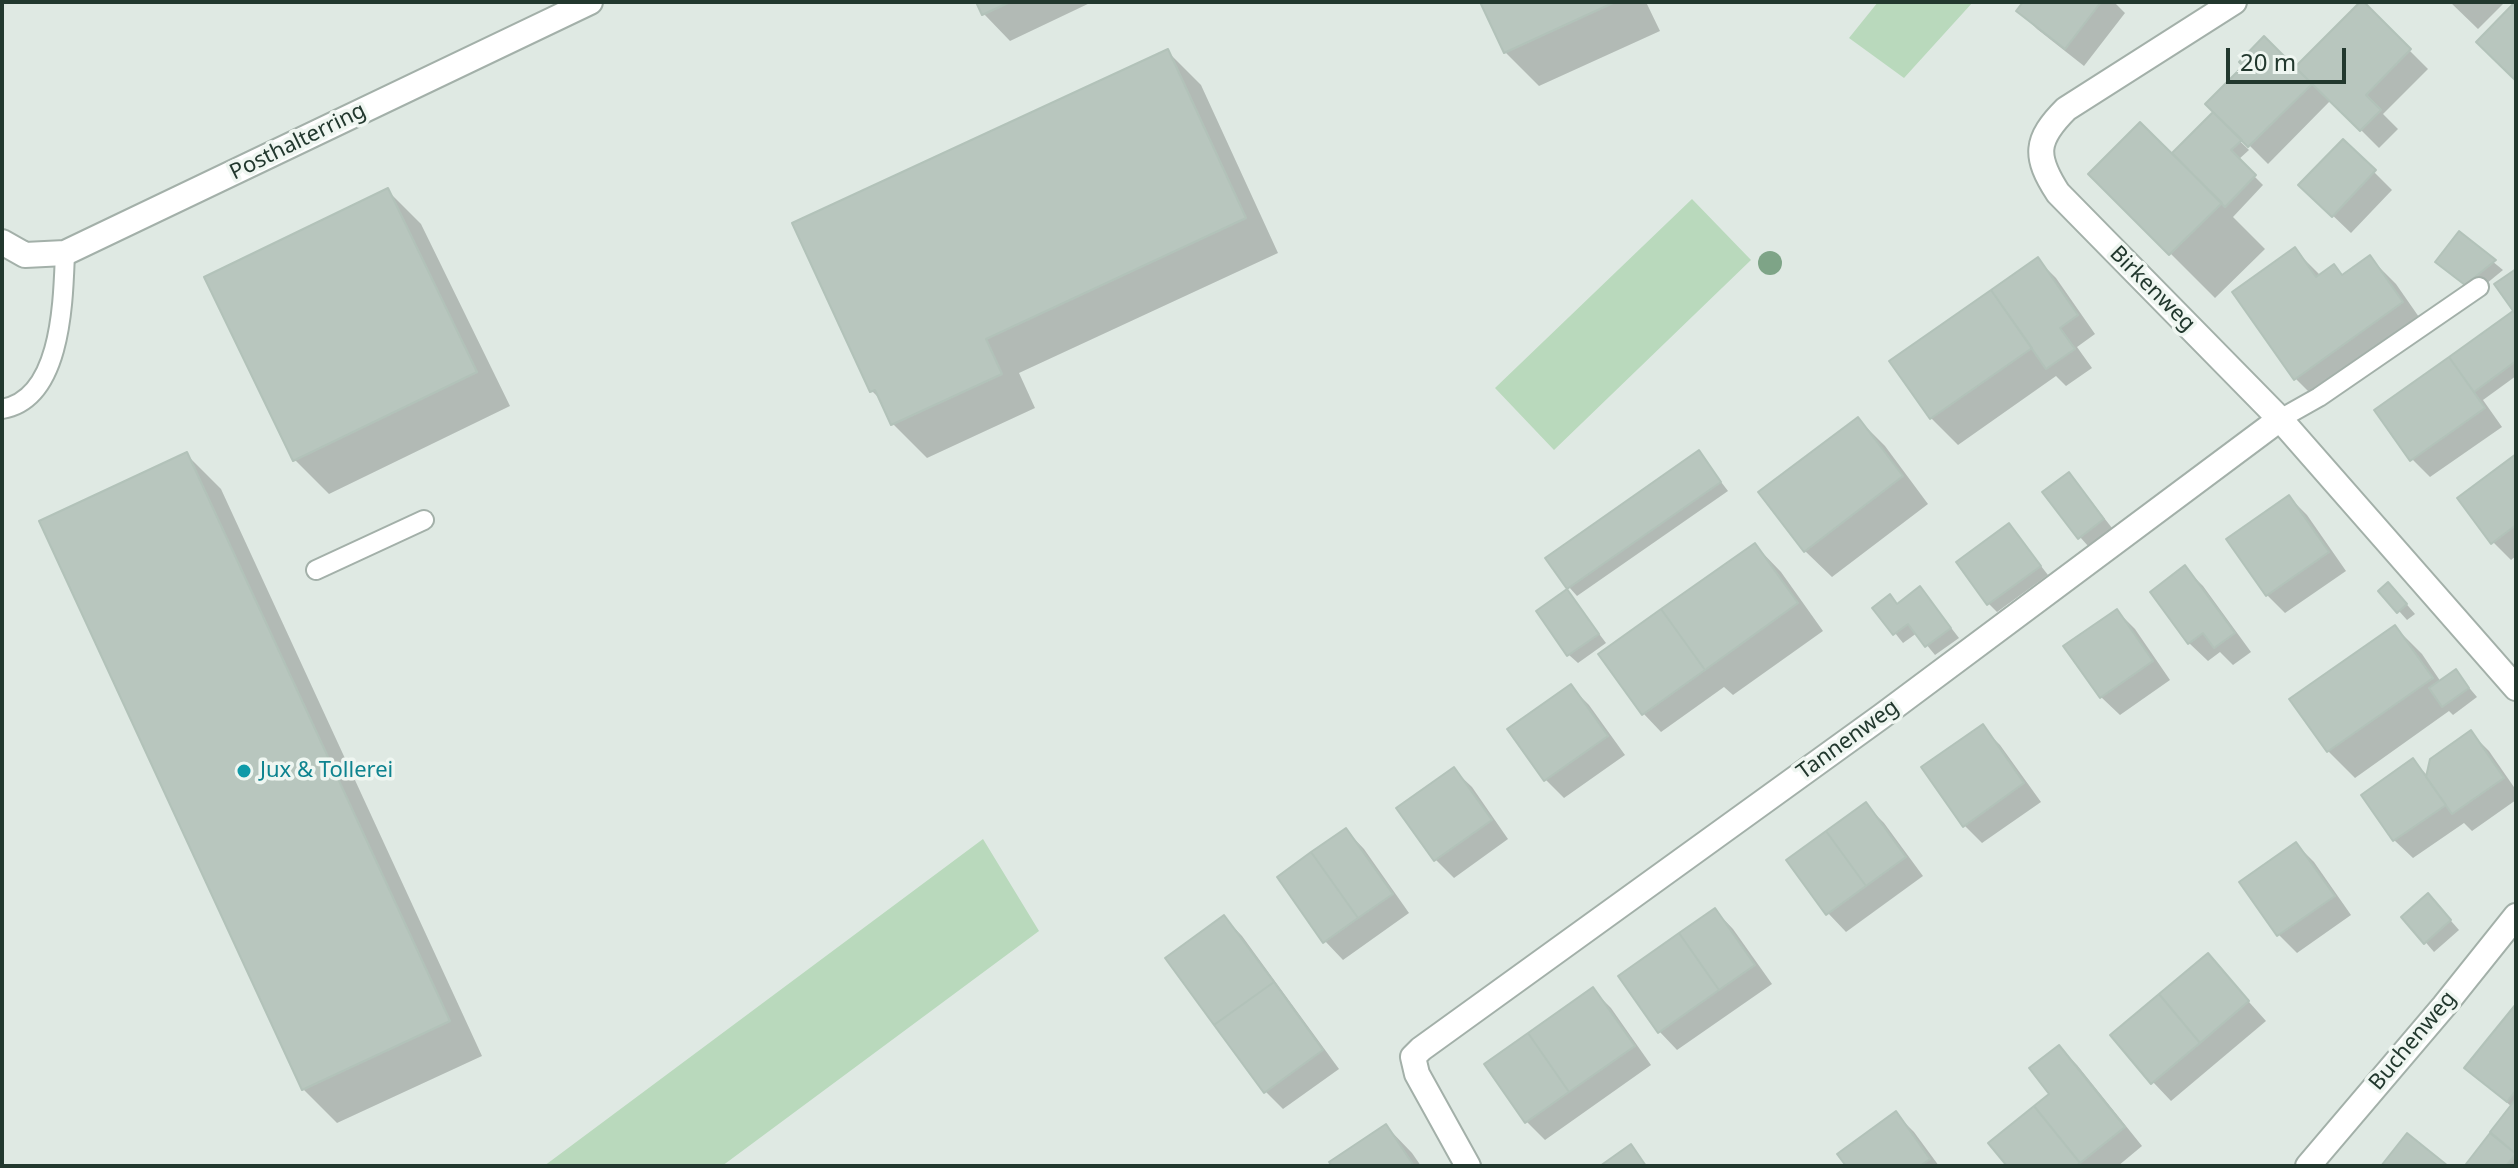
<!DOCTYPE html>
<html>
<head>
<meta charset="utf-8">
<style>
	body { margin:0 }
	#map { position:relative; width:2518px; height:1168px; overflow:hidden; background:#dfe9e3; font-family:"Noto Sans",sans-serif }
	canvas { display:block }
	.frame { position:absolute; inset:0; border:4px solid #22382e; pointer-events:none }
	.scale { position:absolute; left:2226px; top:48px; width:120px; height:36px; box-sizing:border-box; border:4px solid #22382e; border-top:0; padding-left:10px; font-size:24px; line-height:28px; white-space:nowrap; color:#22382e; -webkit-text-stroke:6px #eff6f1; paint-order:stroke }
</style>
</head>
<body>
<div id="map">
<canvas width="2518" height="1168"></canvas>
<div class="frame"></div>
<div class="scale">20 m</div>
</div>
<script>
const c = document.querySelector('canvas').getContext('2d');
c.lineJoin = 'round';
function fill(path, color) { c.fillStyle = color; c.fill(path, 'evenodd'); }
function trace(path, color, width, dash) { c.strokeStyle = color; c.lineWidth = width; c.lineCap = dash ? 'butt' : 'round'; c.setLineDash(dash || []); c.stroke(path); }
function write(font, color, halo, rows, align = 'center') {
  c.font = font + ' "Noto Sans",sans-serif'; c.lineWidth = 7; c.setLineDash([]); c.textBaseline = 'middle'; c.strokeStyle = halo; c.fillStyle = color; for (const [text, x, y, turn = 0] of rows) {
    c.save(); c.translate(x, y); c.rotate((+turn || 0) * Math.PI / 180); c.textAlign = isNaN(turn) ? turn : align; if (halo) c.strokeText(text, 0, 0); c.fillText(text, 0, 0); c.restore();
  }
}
fill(new Path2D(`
	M 1878,2 L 1973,2 L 1904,78 L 1849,38 Z
	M 1692,199 L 1751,260 L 1554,450 L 1495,388 Z
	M 983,839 L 1039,931 L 722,1166 L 544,1166 Z`), '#b9d9bc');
fill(new Path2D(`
	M 978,2 L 1092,2 L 1010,41 L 984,14 Z
	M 1482,2 L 1646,2 L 1660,31 L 1539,86 L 1505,52 Z
	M 2026,2 L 2114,2 L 2125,13 L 2084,66 L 2037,29 L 2019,11 Z
	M 2450,2 L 2505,2 L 2478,29 Z
	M 2362,3 L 2428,69 L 2383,114 L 2398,129 L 2379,148 L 2331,100 L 2268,164 L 2208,104 L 2295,70 Z
	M 1167,51 L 1201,85 L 1278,253 L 1019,373 L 1035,408 L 927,458 L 893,424 L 884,403 L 872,391 Z
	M 2213,115 L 2249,150 L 2238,160 L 2263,185 L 2233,217 L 2265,249 L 2215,298 L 2091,174 L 2219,203 Z
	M 2374,172 L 2392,190 L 2351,233 L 2301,185 Z
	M 387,190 L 421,224 L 510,406 L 329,494 L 295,460 Z
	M 2459,234 L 2503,270 L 2475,293 L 2437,262 Z
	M 2295,250 L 2321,276 L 2334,267 L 2344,276 L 2370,258 L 2396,284 L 2428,330 L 2322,405 L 2295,378 Z
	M 2038,260 L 2056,278 L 2095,334 L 2077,347 L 2092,368 L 2066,386 L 2056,376 L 1958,445 L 1931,418 Z
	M 2516,272 L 2516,376 L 2483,400 L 2502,427 L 2430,477 L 2412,459 L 2377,410 L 2516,311 Z
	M 1858,419 L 1885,446 L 1928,504 L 1832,577 L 1805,551 Z
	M 1699,453 L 1728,491 L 1577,596 L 1569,587 Z
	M 187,455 L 221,489 L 482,1056 L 337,1123 L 303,1089 Z
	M 2516,456 L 2516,556 L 2511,560 L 2493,542 Z
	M 2077,483 L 2112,528 L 2088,546 L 2080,537 Z
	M 2289,497 L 2307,515 L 2346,571 L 2285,613 L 2267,595 Z
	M 2009,525 L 2048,575 L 1997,612 L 1989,604 Z
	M 1755,545 L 1781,572 L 1823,631 L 1733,695 L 1724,687 L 1661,732 L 1643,713 Z
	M 2185,568 L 2203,586 L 2251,652 L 2233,665 L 2220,652 L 2208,661 L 2189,643 Z
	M 1567,591 L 1606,643 L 1578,663 L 1569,655 Z
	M 2397,593 L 2415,614 L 2407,620 L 2399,611 Z
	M 1890,597 L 1898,605 L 1928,598 L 1959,638 L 1935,655 L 1917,633 L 1903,643 L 1875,608 Z
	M 2117,611 L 2135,629 L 2170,680 L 2120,715 L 2101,697 L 2066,647 Z
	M 2395,627 L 2422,654 L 2441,682 L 2455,671 L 2477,697 L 2453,715 L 2449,711 L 2355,778 L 2328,751 Z
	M 1571,687 L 1589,705 L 1625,755 L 1564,798 L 1546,780 L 1510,730 Z
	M 1982,727 L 2000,745 L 2041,802 L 1982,843 L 1964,825 Z
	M 2471,733 L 2489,751 L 2516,790 L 2516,800 L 2472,831 L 2464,823 L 2413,858 L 2394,840 L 2363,796 L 2413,761 L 2428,776 Z
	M 1453,769 L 1472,787 L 1508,839 L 1454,878 L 1436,860 L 1399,808 Z
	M 1866,805 L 1884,823 L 1923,876 L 1846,932 L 1828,913 Z
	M 1346,830 L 1364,849 L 1409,913 L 1343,960 L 1325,941 Z
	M 2296,844 L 2314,862 L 2351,915 L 2297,953 L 2279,935 L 2242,882 Z
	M 2437,905 L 2459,930 L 2434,952 L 2404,917 Z
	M 1715,910 L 1733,929 L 1772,984 L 1677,1050 L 1659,1031 Z
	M 1224,917 L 1242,936 L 1339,1069 L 1283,1109 L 1265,1091 Z
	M 2208,956 L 2266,1021 L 2171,1101 L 2153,1082 Z
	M 1593,990 L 1611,1008 L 1651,1065 L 1545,1140 L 1527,1122 Z
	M 2516,1007 L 2516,1166 L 2470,1166 L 2468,1164 L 2512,1107 L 2467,1068 Z
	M 2059,1047 L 2077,1065 L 2142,1146 L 2118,1166 L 2010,1166 L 2052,1094 Z
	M 1896,1114 L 1914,1132 L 1939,1166 L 1848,1166 Z
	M 1386,1126 L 1412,1153 L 1421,1166 L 1334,1166 Z`), '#0003');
const building = new Path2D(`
	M 976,2 L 1010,2 L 982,15 Z
	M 1480,2 L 1615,2 L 1504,53 Z
	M 2023,2 L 2101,2 L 2065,49 L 2016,11 Z
	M 2360,2 L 2364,2 L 2411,49 L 2366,95 L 2381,110 L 2360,131 L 2295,67 Z
	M 2514,3 L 2516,4 L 2516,81 L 2476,42 Z
	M 2264,36 L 2312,84 L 2248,147 L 2205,104 L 2243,66 L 2239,62 Z
	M 1168,49 L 1246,218 L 986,339 L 1002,374 L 891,425 L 875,390 L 870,392 L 792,223 Z
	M 2213,112 L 2242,140 L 2231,150 L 2256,175 L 2225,207 L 2172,153 Z
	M 2140,122 L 2222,203 L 2169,255 L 2088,174 Z
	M 2343,139 L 2376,170 L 2332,217 L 2298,185 Z
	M 388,188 L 477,372 L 293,461 L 204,277 Z
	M 2459,231 L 2496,260 L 2465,285 L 2435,262 Z
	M 2295,247 L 2316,277 L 2334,264 L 2342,275 L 2370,255 L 2403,302 L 2294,380 L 2232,292 Z
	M 2038,257 L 2078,315 L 2060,328 L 2075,349 L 2046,369 L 1991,290 Z
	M 2516,269 L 2516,315 L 2494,284 Z
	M 1991,290 L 2032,348 L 1930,419 L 1889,361 Z
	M 2513,311 L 2516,315 L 2516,361 L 2474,392 L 2449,357 Z
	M 2449,357 L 2485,408 L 2410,461 L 2374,410 Z
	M 1858,417 L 1903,476 L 1804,552 L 1758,492 Z
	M 1699,450 L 1721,482 L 1567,589 L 1545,558 Z
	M 187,452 L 450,1021 L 302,1090 L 39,521 Z
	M 2516,454 L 2516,525 L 2491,544 L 2457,498 Z
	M 2069,472 L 2104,519 L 2078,539 L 2042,492 Z
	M 2289,495 L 2329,552 L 2266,596 L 2226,539 Z
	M 2009,523 L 2041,566 L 1987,605 L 1956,562 Z
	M 1755,543 L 1798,603 L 1705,670 L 1661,609 Z
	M 2185,565 L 2235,633 L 2214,648 L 2203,633 L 2188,644 L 2150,592 Z
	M 2388,582 L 2407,604 L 2397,613 L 2378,591 Z
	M 1920,586 L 1951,628 L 1925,647 L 1908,624 L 1893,635 L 1872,608 L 1890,594 L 1897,604 Z
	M 1567,589 L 1599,634 L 1567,656 L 1536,611 Z
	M 1661,609 L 1705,670 L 1642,715 L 1598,654 Z
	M 2117,609 L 2153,661 L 2100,698 L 2063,646 Z
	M 2395,625 L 2433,678 L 2327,752 L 2289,699 Z
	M 2456,669 L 2469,688 L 2442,707 L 2429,688 Z
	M 1571,684 L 1608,736 L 1544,781 L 1507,729 Z
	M 1983,724 L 2024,783 L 1963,827 L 1921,767 Z
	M 2471,730 L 2504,778 L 2452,814 L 2426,777 L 2430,759 Z
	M 2413,758 L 2446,805 L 2393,841 L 2361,795 Z
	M 1454,767 L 1492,820 L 1434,861 L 1396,808 Z
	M 1866,802 L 1906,857 L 1866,886 L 1826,831 Z
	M 1346,828 L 1393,894 L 1358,918 L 1311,852 Z
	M 1826,831 L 1866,886 L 1826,915 L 1786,860 Z
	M 2296,842 L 2335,896 L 2277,936 L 2239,882 Z
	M 1311,852 L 1358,918 L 1323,943 L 1277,877 Z
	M 2428,893 L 2451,920 L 2424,944 L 2401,917 Z
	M 1715,908 L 1755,965 L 1719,990 L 1679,933 Z
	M 1224,915 L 1274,982 L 1214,1025 L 1165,958 Z
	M 1679,933 L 1719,990 L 1658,1033 L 1618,976 Z
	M 2208,953 L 2249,1001 L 2200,1043 L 2159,994 Z
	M 1274,982 L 1323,1050 L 1264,1093 L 1214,1025 Z
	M 1593,987 L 1635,1046 L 1569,1092 L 1528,1033 Z
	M 2159,994 L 2200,1043 L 2151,1084 L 2110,1035 Z
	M 2516,1004 L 2516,1090 L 2507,1102 L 2464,1068 Z
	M 1528,1033 L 1569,1092 L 1525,1123 L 1484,1064 Z
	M 2059,1045 L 2125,1127 L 2080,1163 L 2034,1106 L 2049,1094 L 2029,1068 Z
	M 2515,1100 L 2516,1100 L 2516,1154 L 2490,1132 Z
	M 2034,1106 L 2080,1163 L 2076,1166 L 2007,1166 L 1988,1143 Z
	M 1896,1111 L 1930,1159 L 1920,1166 L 1846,1166 L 1837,1154 Z
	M 1386,1124 L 1414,1166 L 1332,1166 L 1329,1162 Z
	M 2407,1133 L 2448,1166 L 2381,1166 Z
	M 2490,1133 L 2516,1154 L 2506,1166 L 2468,1166 L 2466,1164 Z
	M 1631,1144 L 1646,1166 L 1600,1166 Z`);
fill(building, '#b8c6be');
trace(building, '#b2c2b9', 2);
const lane = new Path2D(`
	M 2,409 C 62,399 63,301 65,253
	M 2280,419 L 2319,397 L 2479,287
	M 316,570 L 424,520`);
const street = new Path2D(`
	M 2234,2 L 2066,109 C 2035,140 2034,156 2058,193 L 2280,419 L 2516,688
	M 2,242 L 25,255 L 65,253 L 590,2
	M 1468,1166 L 1417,1074 L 1413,1057 L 1421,1049 L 1882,716 L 2280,419
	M 2308,1166 L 2444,1006 L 2516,916`);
trace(lane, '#a3b0a9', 22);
trace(street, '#a3b0a9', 28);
trace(lane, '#fff', 18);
trace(street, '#fff', 24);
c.fillStyle = '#7ea487';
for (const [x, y] of [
	[1770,263]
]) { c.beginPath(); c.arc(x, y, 12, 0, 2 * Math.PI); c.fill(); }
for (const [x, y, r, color] of [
	[244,771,8,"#0f9aa8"]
]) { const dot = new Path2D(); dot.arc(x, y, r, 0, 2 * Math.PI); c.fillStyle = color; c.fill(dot); trace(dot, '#eff6f1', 3); }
write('22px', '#22382e', '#eff6f1', [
	["Posthalterring",298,142,-26],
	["Birkenweg",2152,289,45],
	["Tannenweg",1848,740,-36],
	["Buchenweg",2413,1041,-50]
]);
write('22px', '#0d838f', '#eff6f1', [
	["Jux & Tollerei",260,771]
], 'left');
</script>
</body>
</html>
